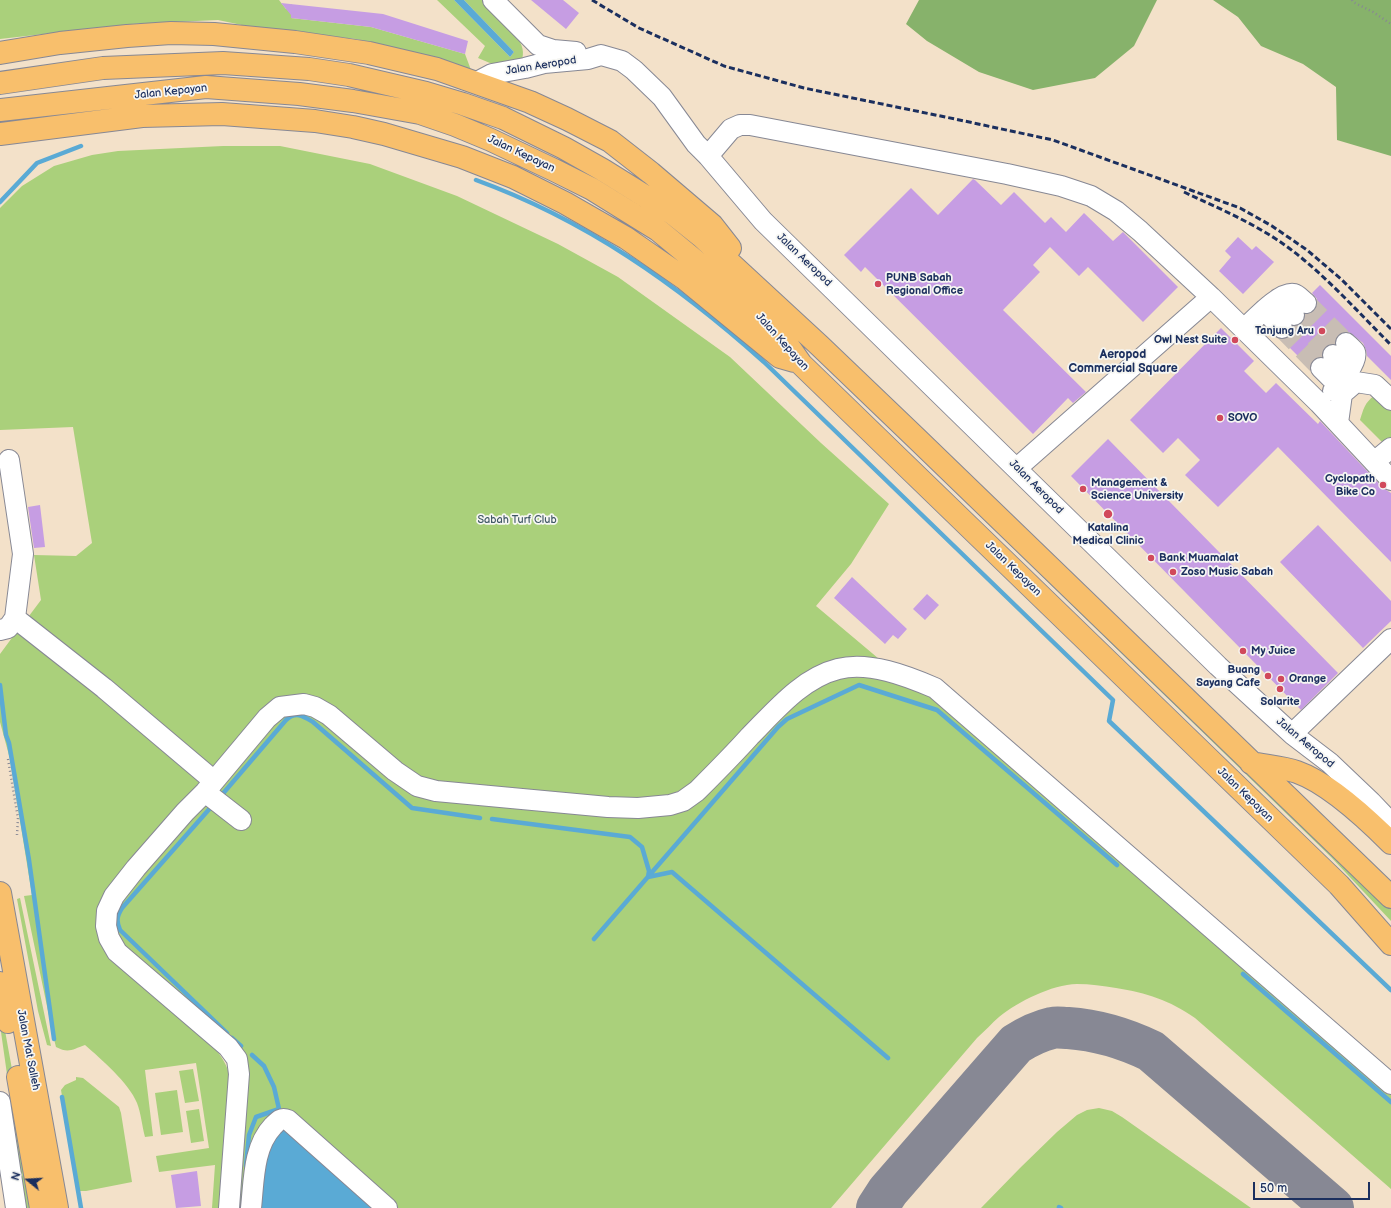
<!DOCTYPE html>
<html>
<head>
<meta charset="utf-8">
<style>
	body { margin:0 }
	#map { position:relative; width:1391px; height:1208px; overflow:hidden; background:#f3e1c9; font-family:"Balsamiq Sans",sans-serif }
	canvas { display:block }
	.north { position:absolute; left:8px; top:1160px; width:40px; height:40px; -webkit-text-stroke:3px #f6f6f2; paint-order:stroke; rotate:288deg; font-size:11px; font-weight:700; line-height:16px; text-align:center; color:#1b2f5e }
	.north::after { content:''; display:block; margin:auto; width:14px; height:18px; background:#1b2f5e; clip-path:polygon(50% 0,100% 100%,50% 72%,0 100%) }
	.scale { position:absolute; left:1253px; top:1182px; width:117px; height:18px; box-sizing:border-box; border:2px solid #1b2f5e; border-top:0; padding-left:5px; font-size:12px; line-height:14px; white-space:nowrap; color:#1b2f5e; -webkit-text-stroke:3px #f6f6f2; paint-order:stroke }
</style>
</head>
<body>
<div id="map">
<canvas width="1391" height="1208"></canvas>
<div class="north">N</div>
<div class="scale">50 m</div>
</div>
<script>
const c = document.querySelector('canvas').getContext('2d');
c.lineJoin = 'round';
function fill(path, color) { c.fillStyle = color; c.fill(path, 'evenodd'); }
function trace(path, color, width, dash) { c.strokeStyle = color; c.lineWidth = width; c.lineCap = dash ? 'butt' : 'round'; c.setLineDash(dash || []); c.stroke(path); }
function write(font, color, halo, rows, align = 'center') {
  c.font = font + ' "Balsamiq Sans",sans-serif'; c.lineWidth = 3.5; c.setLineDash([]); c.textBaseline = 'middle'; c.strokeStyle = halo; c.fillStyle = color; for (const [text, x, y, turn = 0] of rows) {
    c.save(); c.translate(x, y); c.rotate((+turn || 0) * Math.PI / 180); c.textAlign = isNaN(turn) ? turn : align; if (halo) c.strokeText(text, 0, 0); c.fillText(text, 0, 0); c.restore();
  }
}
fill(new Path2D(`
	M 0,0 L 279,0 L 286,9 L 292,4 L 291,18 L 371,27 L 465,54 L 471,70 L 429,56 L 356,39 L 256,28 L 218,20 L 131,24 L 0,39 Z
	M 437,0 L 454,0 L 510,57 L 514,52 L 464,0 L 482,0 L 520,42 C 525,52 523,58 519,67 L 502,68 L 478,58 L 485,46 Z
	M 223,146 L 280,146 L 370,164 L 457,196 L 558,244 L 618,277 L 730,357 L 821,443 L 889,504 L 851,564 L 816,606 L 885,664 L 844,661 L 694,784 L 674,793 L 653,799 L 594,797 L 456,788 L 419,777 L 298,695 L 213,772 L 29,616 L 41,600 L 34,555 L 76,556 L 92,543 L 73,427 L 0,430 L 0,208 L 22,186 L 54,166 L 92,155 L 118,151 Z
	M 766,308 L 1391,909 L 1391,921 L 1331,857 Z
	M 1374,396 L 1391,408 L 1391,444 L 1387,447 L 1360,420 C 1363,410 1365,402 1374,396 Z
	M 20,627 L 204,781 L 111,890 L 100,934 L 214,1047 C 222,1057 227,1065 230,1077 L 222,1208 L 212,1208 L 215,1165 L 159,1172 L 156,1156 L 209,1148 L 196,1063 L 145,1070 L 153,1136 L 145,1137 C 142,1126 141,1113 137,1103 C 129,1083 101,1059 85,1045 C 73,1049 69,1054 56,1047 L 53,1035 L 24,896 L 32,895 L 10,759 L 0,722 L 0,654 Z
	M 843,677 L 886,678 L 929,694 L 1391,1092 L 1391,1189 L 1195,1018 C 1169,1000 1147,993 1116,988 C 1103,986 1090,984 1077,984 C 1051,985 1019,1001 999,1017 C 992,1023 985,1031 977,1038 L 831,1208 L 236,1208 L 245,1071 L 117,939 L 115,911 L 122,898 L 278,719 L 288,714 L 302,713 L 313,715 L 328,725 L 387,775 L 663,813 L 790,707 L 824,683 Z
	M 20,898 L 51,1046 L 47,1045 L 38,1011 L 17,899 Z
	M 0,1025 L 4,1025 L 37,1208 L 26,1208 Z
	M 193,1069 L 199,1101 L 185,1103 L 179,1071 Z
	M 76,1077 L 83,1078 L 119,1107 L 121,1113 L 132,1182 L 86,1191 L 78,1191 L 61,1090 L 65,1085 L 76,1080 Z
	M 177,1090 L 183,1132 L 161,1135 L 155,1093 Z
	M 1099,1108 L 1112,1111 L 1122,1117 L 1251,1208 L 981,1208 L 1020,1168 L 1057,1132 L 1077,1115 L 1087,1110 Z
	M 199,1109 L 204,1141 L 191,1143 L 186,1111 Z`), '#aad07b');
fill(new Path2D(`
	M 919,0 L 1157,0 L 1134,46 L 1095,78 L 1033,90 L 979,72 L 927,41 L 906,24 Z
	M 1213,0 L 1391,0 L 1391,156 L 1337,140 L 1336,87 L 1303,64 L 1261,46 L 1238,17 Z`), '#87b26b');
fill(new Path2D(`
	M 454,0 L 464,0 L 514,52 L 510,57 Z
	M 280,1125 L 375,1208 L 254,1208 L 259,1166 Z`), '#5aaad5');
trace(new Path2D(`
	M 476,180 C 586,220 678,285 764,362 L 1113,700 L 1109,721 L 1391,990
	M 0,202 L 37,163 L 81,146
	M 0,685 L 6,735 L 9,743 L 29,860 L 54,1039
	M 220,797 L 286,720 C 296,711 303,716 313,722 L 412,808 L 480,818
	M 212,806 L 122,908 C 117,916 116,921 120,930 L 227,1033
	M 492,819 L 630,837 L 642,847 L 649,871 L 648,877 L 672,872 L 888,1058
	M 594,939 L 778,727 L 787,719 L 859,685 L 937,710 L 1117,865
	M 1243,974 L 1391,1102
	M 232,1038 L 241,1046
	M 62,1097 L 81,1208
	M 246,1166 L 249,1135 L 256,1117 L 279,1109 L 274,1087 L 264,1066 L 252,1055
	M 1059,1207 L 1061,1208`), '#5aaad5', 4.5);
trace(new Path2D(`
	M 877,1208 L 888,1191 L 1016,1044 C 1027,1037 1039,1031 1052,1028 C 1057,1027 1063,1028 1068,1028 C 1097,1030 1124,1038 1151,1051 L 1333,1208`), '#878894', 42);
fill(new Path2D(`
	M 531,0 L 563,0 L 579,13 L 566,29 Z
	M 281,3 L 383,14 L 468,41 L 465,54 L 371,27 L 291,18 L 291,15 Z
	M 973,179 L 975,180 L 1001,205 L 1014,192 L 1045,223 L 1051,217 L 1066,232 L 1084,213 L 1113,241 L 1123,232 L 1178,287 L 1143,322 L 1088,267 L 1079,276 L 1050,247 L 1033,265 L 1040,272 L 1003,310 L 1086,392 L 1073,403 L 1068,398 L 1033,434 L 865,267 L 861,272 L 844,255 L 911,188 L 938,215 Z
	M 1238,237 L 1252,250 L 1256,246 L 1274,262 L 1243,294 L 1219,271 L 1231,257 L 1225,251 Z
	M 1320,285 L 1391,356 L 1391,380 L 1367,356 L 1366,350 L 1363,343 L 1349,332 L 1343,332 L 1338,335 L 1335,340 L 1335,344 L 1330,344 L 1325,347 L 1322,352 L 1322,357 L 1318,357 L 1313,360 L 1310,368 L 1281,339 L 1285,339 L 1290,336 L 1293,331 L 1293,326 L 1297,326 L 1302,323 L 1305,318 L 1305,314 L 1310,314 L 1315,310 L 1317,305 L 1317,299 L 1312,293 Z
	M 1221,328 L 1254,361 L 1244,371 L 1266,393 L 1276,383 L 1318,424 L 1320,421 L 1383,488 L 1391,493 L 1391,562 L 1278,447 L 1218,507 L 1185,475 L 1200,460 L 1178,438 L 1163,453 L 1130,420 Z
	M 1108,439 L 1338,673 L 1301,710 L 1071,476 Z
	M 40,505 L 45,547 L 34,548 L 28,507 Z
	M 1318,525 L 1391,601 L 1391,621 L 1363,648 L 1280,562 Z
	M 852,577 L 907,629 L 898,639 L 893,635 L 885,644 L 834,598 Z
	M 927,594 L 939,605 L 925,620 L 913,609 Z
	M 197,1171 L 201,1206 L 176,1208 L 171,1175 Z`), '#c69de3');
trace(new Path2D(`
	M 1306,303 L 1346,343
	M 1294,315 L 1333,355
	M 1282,328 L 1321,368`), '#c8bdb4', 20, [20, 10]);
const minor = new Path2D(`
	M 493,0 L 538,45 L 553,50 L 576,52
	M 477,82 L 492,74 L 525,68 L 544,63 L 588,59 L 601,55 L 622,61 L 634,70 L 662,97 L 696,144 L 708,156 L 763,221 L 1218,666 L 1292,734 L 1330,763 L 1371,802 L 1391,823
	M 708,156 L 731,129 L 740,125 L 750,125 L 1007,174 L 1061,186 L 1091,196 L 1116,211 L 1140,231 L 1211,297 L 1319,403 L 1391,480
	M 1278,299 L 1294,315
	M 1264,310 L 1282,328
	M 1244,329 C 1254,320 1280,291 1294,294 C 1298,295 1302,300 1306,303
	M 1333,355 L 1349,371
	M 1321,368 L 1339,386
	M 1333,391 C 1339,385 1359,361 1355,352 C 1353,349 1348,345 1346,343
	M 1338,423 L 1342,394 L 1356,382 L 1375,385 L 1391,400
	M 1374,462 L 1391,448
	M 1017,468 L 1211,297
	M 15,618 L 104,688 L 214,781
	M 0,630 L 8,628 L 15,618 L 23,554 L 9,460
	M 1292,734 L 1391,639
	M 205,792 L 241,820
	M 0,1102 L 16,1208
	M 229,1208 L 239,1074 L 237,1059 L 228,1047 L 117,952 L 109,938 L 106,926 L 107,911 L 114,896 L 136,868 L 185,812 L 205,792 L 267,718 L 280,707 L 304,704 L 315,707 L 329,715 L 395,771 L 417,786 L 436,791 L 608,807 L 638,808 L 670,805 L 683,801 L 697,791 C 715,773 733,755 750,736 C 775,711 802,678 838,669 C 869,661 907,676 935,688 L 1391,1084
	M 251,1208 C 254,1181 253,1147 273,1126 C 278,1121 281,1117 288,1120 L 387,1208`);
const major = new Path2D(`
	M 0,893 L 57,1208
	M 0,983 L 8,1022
	M 18,1077 L 41,1208`);
const highway = new Path2D(`
	M 0,53 L 60,43 L 127,36 L 171,33 L 214,34 L 295,42 L 369,53 L 437,69 L 530,102 L 567,119 L 610,141 L 651,173 L 712,225 L 730,248
	M 0,83 L 103,68 L 223,63 L 309,69 L 349,75 L 426,93 L 463,104 L 503,118 L 564,148 L 603,170 L 672,213 L 702,237 L 820,346 L 915,437 L 1391,897
	M 0,110 L 206,87 L 299,94 L 353,101 L 420,113 L 455,125 L 491,140 L 554,170 L 592,189 L 658,230 L 692,258 L 760,316 L 787,344 L 801,364 L 1339,885 L 1391,944
	M 0,134 L 142,116 L 222,114 L 315,121 L 353,127 L 384,134 L 462,157 L 513,177 L 565,203 L 626,238 L 685,279 L 780,357 L 794,361
	M 1251,763 C 1266,766 1283,767 1297,772 C 1328,783 1368,820 1391,843`);
trace(minor, '#878894', 22);
trace(major, '#878894', 24);
trace(highway, '#878894', 24);
trace(new Path2D(`
	M 1352,0 L 1353,2 L 1373,12 L 1391,24
	M 8,759 L 18,818 L 17,835`), '#878894', 2.5, [1, 3]);
trace(minor, '#fff', 20);
trace(major, '#f8bf6c', 22);
trace(highway, '#f8bf6c', 22);
trace(new Path2D(`
	M 592,0 L 639,28 L 724,66 L 804,88 L 955,119 L 1053,140 L 1240,208 L 1272,226 L 1307,250 L 1341,279 L 1391,329
	M 1184,192 C 1216,207 1249,221 1279,241 C 1319,268 1357,311 1391,345`), '#1b2f5e', 3, [6, 3]);
for (const [x, y, r, color] of [
	[878,284,4,"#d1495b"],
	[1322,331,4,"#d1495b"],
	[1235,340,4,"#d1495b"],
	[1220,418,4,"#d1495b"],
	[1383,485,4,"#d1495b"],
	[1083,489,4,"#d1495b"],
	[1108,514,5,"#d1495b"],
	[1151,558,4,"#d1495b"],
	[1173,572,4,"#d1495b"],
	[1243,651,4,"#d1495b"],
	[1268,676,4,"#d1495b"],
	[1281,679,4,"#d1495b"],
	[1280,689,4,"#d1495b"]
]) { const dot = new Path2D(); dot.arc(x, y, r, 0, 2 * Math.PI); c.fillStyle = color; c.fill(dot); trace(dot, '#f6f6f2', 1.5); }
write('11px', '#1b2f5e', '#f6f6f2', [
	["Jalan Aeropod",541,66,-9],
	["Jalan Kepayan",171,92,-6],
	["Jalan Kepayan",521,154,25],
	["Jalan Aeropod",804,260,44],
	["Jalan Kepayan",782,342,48],
	["Jalan Aeropod",1036,487,45],
	["Jalan Kepayan",1013,569,44],
	["Jalan Aeropod",1305,743,40],
	["Jalan Kepayan",1245,795,44],
	["Jalan Mat Salleh",28,1050,79]
]);
write('bold 11px', '#1b2f5e', '#f6f6f2', [
	["PUNB Sabah",886,278],
	["Regional Office",886,291],
	["Tanjung Aru",1314,331,"right"],
	["Owl Nest Suite",1227,340,"right"],
	["SOVO",1228,418],
	["Cyclopath",1375,479,"right"],
	["Bike Co",1375,492,"right"],
	["Management &",1091,483],
	["Science University",1091,496],
	["Katalina",1108,528,"center"],
	["Medical Clinic",1108,541,"center"],
	["Bank Muamalat",1159,558],
	["Zoso Music Sabah",1181,572],
	["My Juice",1251,651],
	["Buang",1260,670,"right"],
	["Sayang Cafe",1260,683,"right"],
	["Orange",1289,679],
	["Solarite",1280,702,"center"]
], 'left');
write('11px', '#3f5765', '#f6f6f2', [
	["Sabah Turf Club",517,520]
]);
write('bold 12px', '#1b2f5e', '#f6f6f2', [
	["Aeropod",1123,355],
	["Commercial Square",1123,369]
]);
</script>
</body>
</html>
